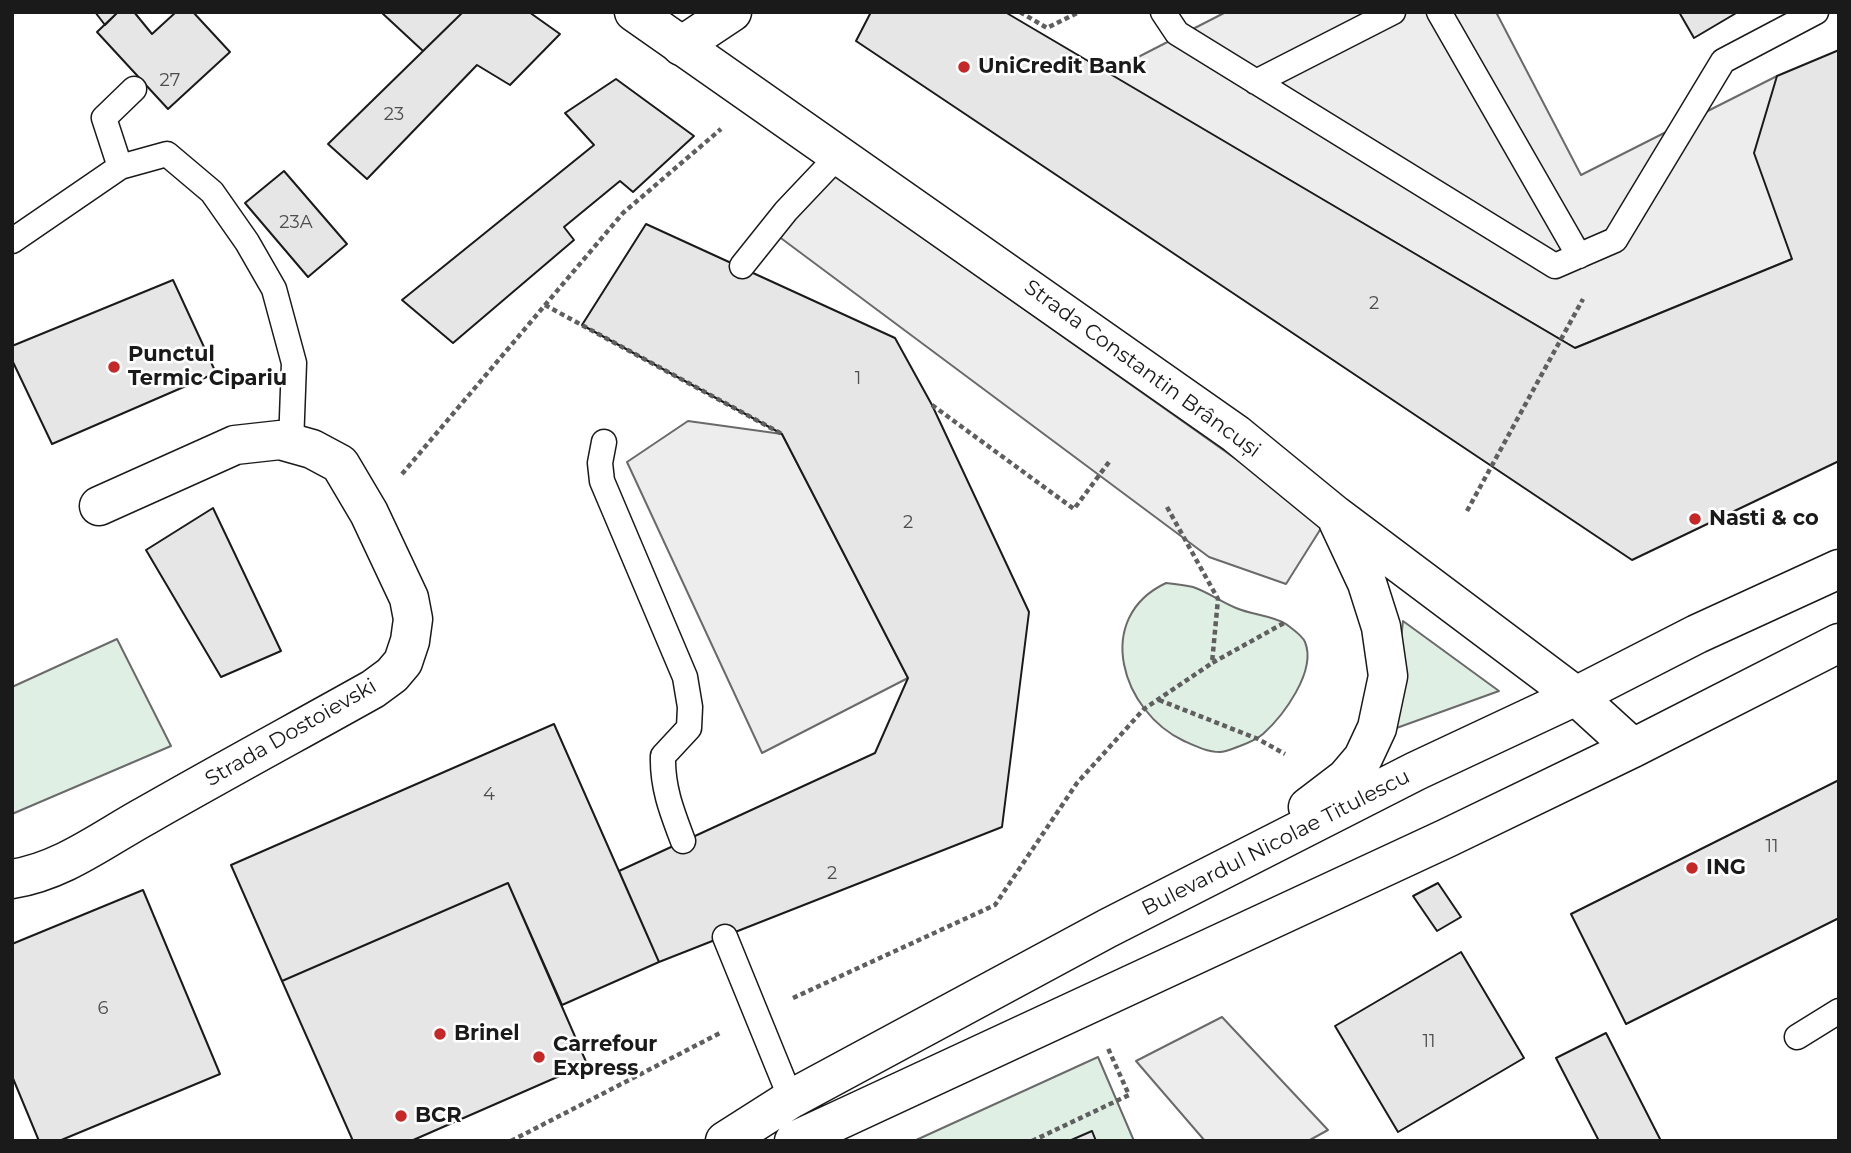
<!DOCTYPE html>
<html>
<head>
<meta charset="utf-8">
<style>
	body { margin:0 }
	#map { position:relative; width:1851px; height:1153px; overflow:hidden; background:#fff; font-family:Montserrat,sans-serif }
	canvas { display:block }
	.frame { position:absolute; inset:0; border:14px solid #1a1a1a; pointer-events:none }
</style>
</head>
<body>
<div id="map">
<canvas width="1851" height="1153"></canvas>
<div class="frame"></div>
</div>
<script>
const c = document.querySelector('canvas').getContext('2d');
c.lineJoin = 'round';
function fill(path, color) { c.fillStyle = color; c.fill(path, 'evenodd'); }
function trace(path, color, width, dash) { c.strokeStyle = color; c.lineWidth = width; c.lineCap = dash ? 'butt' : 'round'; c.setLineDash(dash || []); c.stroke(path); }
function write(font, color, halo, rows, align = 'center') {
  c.font = font + ' Montserrat,sans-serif'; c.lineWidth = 5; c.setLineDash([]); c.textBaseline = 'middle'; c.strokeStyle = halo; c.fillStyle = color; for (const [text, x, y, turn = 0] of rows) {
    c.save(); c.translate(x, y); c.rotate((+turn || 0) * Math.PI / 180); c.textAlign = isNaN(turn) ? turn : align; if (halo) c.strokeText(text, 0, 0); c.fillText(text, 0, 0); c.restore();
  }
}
const green = new Path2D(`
	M 1166,583 C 1175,584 1184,585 1193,587 C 1208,592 1221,602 1236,608 C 1252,615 1271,615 1286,624 C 1292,629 1302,635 1305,642 C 1317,671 1283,716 1263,734 C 1256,740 1248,743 1240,746 C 1234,748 1226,752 1220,752 C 1207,752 1195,746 1184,741 C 1122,712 1092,618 1166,583 Z
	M 1403,621 L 1499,691 L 1391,730 Z
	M 117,639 L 171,746 L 12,814 L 12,687 Z
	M 1098,1057 L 1134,1141 L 914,1141 Z`);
fill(green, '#e0efe3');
trace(green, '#6a6a6a', 2);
const parking = new Path2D(`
	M 1226,12 L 1496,12 L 1581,175 L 1777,76 L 1792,259 L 1575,348 L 1107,73 Z
	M 826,169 L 1325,522 L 1286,584 L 1209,557 L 770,230 Z
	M 688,421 L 782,434 L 908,678 L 762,753 L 627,462 Z
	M 1222,1017 L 1328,1130 L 1308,1141 L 1205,1141 L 1136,1061 Z`);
fill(parking, '#ededed');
trace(parking, '#6a6a6a', 2);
const building = new Path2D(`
	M 95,12 L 118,12 L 105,25 Z
	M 118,12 L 134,12 L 152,34 L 176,12 L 193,12 L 230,52 L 168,109 L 97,32 Z
	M 381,12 L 463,12 L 423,51 Z
	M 463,12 L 529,12 L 560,34 L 510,85 L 477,65 L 367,179 L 328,144 Z
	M 871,12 L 1005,12 L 1575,348 L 1792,259 L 1754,153 L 1777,76 L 1839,50 L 1839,461 L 1632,560 L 856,41 Z
	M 1679,12 L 1738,12 L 1694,38 Z
	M 616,79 L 694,136 L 633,192 L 620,181 L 564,227 L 574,240 L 453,343 L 402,300 L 594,145 L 565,113 Z
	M 284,171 L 347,244 L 308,277 L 245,203 Z
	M 646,224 L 895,338 L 932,405 L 1029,612 L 1002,827 L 659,962 L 619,871 L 875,753 L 908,678 L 782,434 L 582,325 Z
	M 173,280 L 216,373 L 52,444 L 12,360 L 12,346 Z
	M 213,508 L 281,651 L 221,677 L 146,550 Z
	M 554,724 L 659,962 L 562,1005 L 508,883 L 282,981 L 231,865 Z
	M 1839,780 L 1839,918 L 1626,1024 L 1571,914 Z
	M 508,883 L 587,1064 L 411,1141 L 353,1141 L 282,981 Z
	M 1438,883 L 1461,917 L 1437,931 L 1413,896 Z
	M 143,890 L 220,1074 L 59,1141 L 39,1141 L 12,1076 L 12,944 Z
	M 1461,952 L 1524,1058 L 1398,1132 L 1335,1026 Z
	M 1606,1033 L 1661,1141 L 1599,1141 L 1556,1058 Z
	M 1092,1131 L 1096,1141 L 1069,1141 Z`);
fill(building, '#e6e6e6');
trace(building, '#1a1a1a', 2);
const service = new Path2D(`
	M 1163,12 L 1177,33 L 1555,266 L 1615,240 L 1723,61 L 1816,12
	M 1439,12 L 1579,256
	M 1256,82 L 1393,12
	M 120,167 L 104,118 L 134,89
	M 12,241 L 120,167 L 167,154 L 212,192 L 247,242 L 274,289 L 294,363 L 291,444
	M 742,266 L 786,211 L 839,155
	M 604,442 L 600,463 L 602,481 L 685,677 L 690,707 L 689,728 L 663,756 C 662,787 672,812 683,841
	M 725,937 L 791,1099
	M 1797,1037 L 1839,1011`);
const minor = new Path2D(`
	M 681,46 L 732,12
	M 12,879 C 63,871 103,839 147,815 C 222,772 298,731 373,689 L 392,675 L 403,662 L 410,641 L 413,619 L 409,598 L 369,513 L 340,464 L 312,449 L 280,440 L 235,445 L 99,506`);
const secondary = new Path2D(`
	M 634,12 L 1236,434 L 1335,515 L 1576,696 L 1633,748
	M 1308,807 L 1346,778 L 1363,758 L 1377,728 L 1388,676 L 1381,627 L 1367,583 L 1338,521
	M 725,1141 L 791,1099 L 1108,928 L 1416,771 L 1576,696 L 1697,634 L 1839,569
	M 794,1141 L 1447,838 L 1633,748 L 1839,643`);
trace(service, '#1a1a1a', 27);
trace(minor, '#1a1a1a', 41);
trace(secondary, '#1a1a1a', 41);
trace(new Path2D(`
	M 1020,12 L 1047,28 L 1079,12
	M 545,305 L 782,434
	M 932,405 L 1074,509 L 1109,462
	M 402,474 L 623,213 L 721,129
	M 1167,507 L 1218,599 L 1212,663 L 1284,623
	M 1467,511 L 1583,299
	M 1159,700 L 1258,739 L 1285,754
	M 793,998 L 995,905 L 1077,783 L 1144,709 L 1212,663
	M 511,1141 L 722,1032
	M 1032,1141 L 1129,1095 L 1107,1046`), '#5f5f5f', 4.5, [5, 3.5]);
trace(service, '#fff', 24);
trace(minor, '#fff', 38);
trace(secondary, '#fff', 38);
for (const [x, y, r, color] of [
	[964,67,7,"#c62828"],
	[114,367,7,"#c62828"],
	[1695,519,7,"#c62828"],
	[1692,868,7,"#c62828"],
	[440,1034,7,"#c62828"],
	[539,1057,7,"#c62828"],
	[401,1116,7,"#c62828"]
]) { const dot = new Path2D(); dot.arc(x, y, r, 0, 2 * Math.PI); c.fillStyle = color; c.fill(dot); trace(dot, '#fff', 2.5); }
write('18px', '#4d4d4d', null, [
	["27",170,81],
	["23",394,115],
	["23A",296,223],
	["2",1374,304],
	["1",858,379],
	["2",908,523],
	["4",489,795],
	["11",1772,847],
	["2",832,874],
	["6",103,1009],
	["11",1429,1042]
]);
write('bold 21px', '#1a1a1a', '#fff', [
	["UniCredit Bank",978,67],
	["Punctul",128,355],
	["Termic Cipariu",128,379],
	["Nasti & co",1709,519],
	["ING",1706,868],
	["Brinel",454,1034],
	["Carrefour",553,1045],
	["Express",553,1069],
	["BCR",415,1116]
], 'left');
write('21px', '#1a1a1a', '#fff', [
	["Strada Constantin Brâncuși",1142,369,36],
	["Strada Dostoievski",291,733,-30],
	["Bulevardul Nicolae Titulescu",1276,843,-27]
]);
</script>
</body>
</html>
